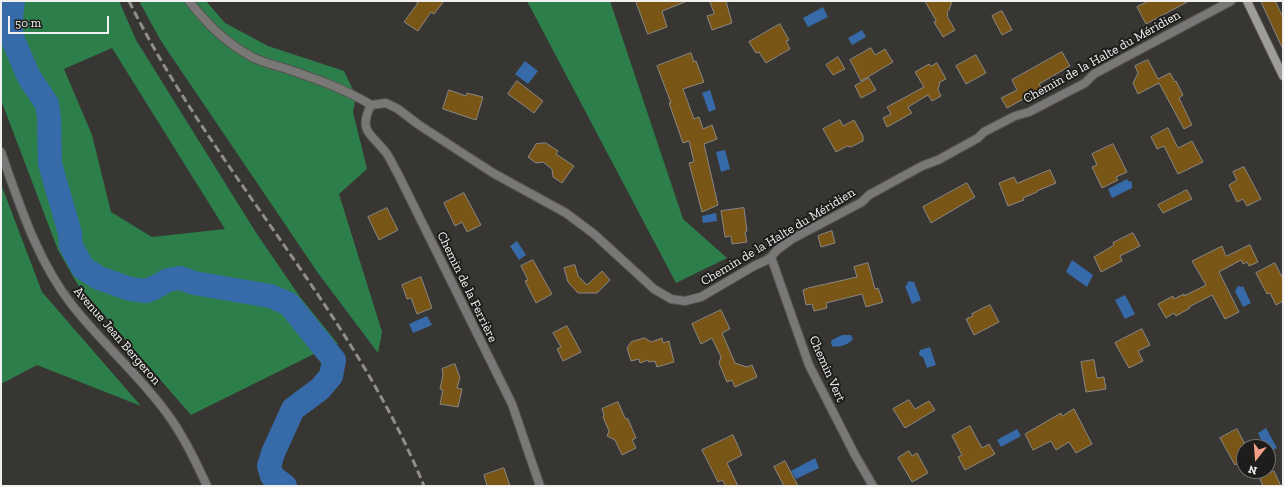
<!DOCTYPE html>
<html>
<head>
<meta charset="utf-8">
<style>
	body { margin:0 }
	#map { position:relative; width:1284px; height:487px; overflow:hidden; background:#383633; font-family:"Zilla Slab",serif }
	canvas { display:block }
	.frame { position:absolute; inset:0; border:2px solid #f1f0ee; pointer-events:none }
	.north { position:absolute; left:1236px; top:439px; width:40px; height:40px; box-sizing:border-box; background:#1e1d1c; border:1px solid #727170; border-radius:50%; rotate:197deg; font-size:11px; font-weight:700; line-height:16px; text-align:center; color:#f1f0ee }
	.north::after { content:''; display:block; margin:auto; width:14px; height:18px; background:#f49e88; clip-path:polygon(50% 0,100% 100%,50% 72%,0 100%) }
	.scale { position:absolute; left:8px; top:16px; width:101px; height:18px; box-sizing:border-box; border:2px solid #f1f0ee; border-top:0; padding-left:5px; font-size:12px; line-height:14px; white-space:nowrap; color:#f1f0ee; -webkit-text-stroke:3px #1e1d1c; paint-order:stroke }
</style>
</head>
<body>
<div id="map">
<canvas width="1284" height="487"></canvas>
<div class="frame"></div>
<div class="north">N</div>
<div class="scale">50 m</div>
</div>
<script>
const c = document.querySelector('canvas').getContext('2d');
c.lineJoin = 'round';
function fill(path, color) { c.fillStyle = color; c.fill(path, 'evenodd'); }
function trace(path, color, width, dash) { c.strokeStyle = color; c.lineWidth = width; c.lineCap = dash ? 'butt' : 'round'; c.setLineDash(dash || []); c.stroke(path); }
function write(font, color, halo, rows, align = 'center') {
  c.font = font + ' "Zilla Slab",serif'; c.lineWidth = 4; c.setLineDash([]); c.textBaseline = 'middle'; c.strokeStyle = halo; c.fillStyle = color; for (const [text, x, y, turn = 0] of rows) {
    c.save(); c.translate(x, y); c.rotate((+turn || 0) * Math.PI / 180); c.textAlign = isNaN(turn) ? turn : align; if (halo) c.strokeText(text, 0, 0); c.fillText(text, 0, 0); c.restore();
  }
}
fill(new Path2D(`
	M 1,1 L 119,1 L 136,40 L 255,231 L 300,297 L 338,344 L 316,353 L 191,415 L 78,285 L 58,250 L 1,100 ZM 112,48 L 225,229 L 152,237 L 111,212 L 92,135 L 64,69 Z
	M 139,1 L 206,1 L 225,23 L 268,46 L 344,71 L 356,96 L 353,112 L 367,169 L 339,194 L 382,332 L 378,353 L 318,273 L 161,41 Z
	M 527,1 L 610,1 L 683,219 L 727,258 L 676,283 Z
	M 1,184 L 42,292 L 141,406 L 37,365 L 1,384 Z`), '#2c7f4b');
fill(new Path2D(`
	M 823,7 L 828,17 L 808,27 L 803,18 Z
	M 862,30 L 866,37 L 852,45 L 848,38 Z
	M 525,61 L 538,71 L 528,84 L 515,74 Z
	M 710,90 L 716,109 L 709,112 L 702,93 Z
	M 725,150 L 730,169 L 721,172 L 716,152 Z
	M 1127,179 L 1128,181 L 1132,182 L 1132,188 L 1112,198 L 1108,189 Z
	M 716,213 L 717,221 L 703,223 L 702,216 Z
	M 517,241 L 526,255 L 519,260 L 510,246 Z
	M 1072,260 L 1093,275 L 1087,287 L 1066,272 Z
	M 908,281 L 914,282 L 921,300 L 912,304 L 905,286 L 907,285 Z
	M 1238,286 L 1241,287 L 1243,286 L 1251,303 L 1243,307 L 1235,291 Z
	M 1125,295 L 1135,314 L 1125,319 L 1115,300 Z
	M 427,316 L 432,325 L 413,333 L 409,324 Z
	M 842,335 L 851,335 L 853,339 C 848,345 839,348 832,346 L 831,343 L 832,340 Z
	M 930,347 L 936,365 L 927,368 L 923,357 L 920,356 L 919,353 L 920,350 Z
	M 1266,428 L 1277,448 L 1268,452 L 1268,447 L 1265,447 L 1258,433 Z
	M 1017,429 L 1021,436 L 1001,447 L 997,440 Z
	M 815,458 L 819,468 L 796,479 L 791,471 Z`), '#366aa8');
trace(new Path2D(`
	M 13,1 L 10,26 L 13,40 L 29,77 L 47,104 L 49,117 L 50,164 L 70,233 L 71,246 L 83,268 L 99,278 L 130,289 L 146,291 L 156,287 L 168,280 L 180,278 L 194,283 L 270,296 L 289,304 L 334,360 L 331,376 L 320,389 L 293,409 L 273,453 L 269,466 L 272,476 L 285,486`), '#366aa8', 24);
const building = new Path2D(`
	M 415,1 L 444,1 L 434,14 L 431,12 L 418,31 L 404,22 L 418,3 Z
	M 636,1 L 685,1 L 685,2 L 662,11 L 667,27 L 648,34 Z
	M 710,1 L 726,1 L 732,23 L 712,30 L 707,16 L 714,14 Z
	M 925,1 L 952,1 L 949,10 L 947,12 L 948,15 L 947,16 L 955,30 L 943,37 L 934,22 L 936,21 Z
	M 1149,1 L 1189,1 L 1146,24 L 1137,7 Z
	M 1261,1 L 1275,1 L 1283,17 L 1283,49 Z
	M 1002,11 L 1012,30 L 1002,35 L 992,16 Z
	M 780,24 L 789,40 L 786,41 L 790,49 L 766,63 L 759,52 L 756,53 L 749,42 Z
	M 871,48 L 875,55 L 885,49 L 893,62 L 861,81 L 850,60 Z
	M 1062,52 L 1070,66 L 1039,84 L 1042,89 L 1007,108 L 1001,98 L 1017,90 L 1012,80 Z
	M 691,53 L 694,62 L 696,61 L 704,82 L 683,89 L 694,119 L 699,117 L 703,129 L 712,125 L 717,139 L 704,144 L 718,205 L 702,212 L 689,163 L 694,162 L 689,141 L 683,143 L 669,103 L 671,103 L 657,66 Z
	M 976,55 L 986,73 L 966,84 L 956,66 Z
	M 838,57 L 845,69 L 833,75 L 826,65 Z
	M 1148,60 L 1158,79 L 1170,73 L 1175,82 L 1176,81 L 1183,95 L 1179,98 L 1192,125 L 1184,129 L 1159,83 L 1138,94 L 1133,83 L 1138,73 L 1135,66 Z
	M 937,63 L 946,79 L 940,82 L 938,90 L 941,96 L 932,101 L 928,95 L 908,107 L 912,113 L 887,127 L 883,118 L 891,114 L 887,107 L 924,87 L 915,72 L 929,64 L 931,66 Z
	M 869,78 L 876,90 L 861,98 L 855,86 Z
	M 517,81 L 543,101 L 534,113 L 508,94 Z
	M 449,90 L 466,96 L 467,93 L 483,97 L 476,120 L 443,109 Z
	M 840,120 L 843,126 L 854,120 L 863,136 L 863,141 L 851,147 L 847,146 L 836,152 L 823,129 Z
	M 1168,128 L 1178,148 L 1192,141 L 1203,162 L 1178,174 L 1164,146 L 1157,149 L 1151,137 Z
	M 546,143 L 558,151 L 556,154 L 574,166 L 562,183 L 553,177 L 552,169 L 543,162 L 536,163 L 528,157 L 536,144 Z
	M 1113,144 L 1127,172 L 1116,177 L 1118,180 L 1102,188 L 1092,167 L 1097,165 L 1092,154 Z
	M 1244,167 L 1261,199 L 1247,206 L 1243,199 L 1237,202 L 1229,185 L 1237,180 L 1233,172 Z
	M 1050,170 L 1056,183 L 1037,191 L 1037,192 L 1023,198 L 1024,200 L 1008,206 L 999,183 L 1014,177 L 1017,183 Z
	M 967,183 L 975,197 L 931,223 L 923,207 Z
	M 1187,190 L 1192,199 L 1163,213 L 1158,205 Z
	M 464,193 L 481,225 L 467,232 L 462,222 L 455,226 L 444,203 Z
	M 387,208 L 398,230 L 379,240 L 368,217 Z
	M 744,208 L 747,231 L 745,232 L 747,242 L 732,244 L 731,236 L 725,237 L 721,211 Z
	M 832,231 L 835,243 L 821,247 L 818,236 Z
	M 1133,233 L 1140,246 L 1120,256 L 1122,261 L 1101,272 L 1094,257 L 1114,245 L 1113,243 Z
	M 1250,245 L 1258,262 L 1249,266 L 1247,262 L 1243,264 L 1241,260 L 1219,272 L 1239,312 L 1225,319 L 1212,295 L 1189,307 L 1190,308 L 1176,316 L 1174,313 L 1166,318 L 1158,304 L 1173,296 L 1174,299 L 1184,294 L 1184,296 L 1206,285 L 1192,261 L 1222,246 L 1226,256 Z
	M 533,260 L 552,294 L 536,303 L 525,281 L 528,280 L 521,266 Z
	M 868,263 L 875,289 L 878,288 L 883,302 L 866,307 L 862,294 L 826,303 L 827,308 L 814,311 L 812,304 L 806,305 L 803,290 L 808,288 L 857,277 L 854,267 Z
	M 1275,263 L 1283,279 L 1283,301 L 1276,305 L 1270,293 L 1267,294 L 1256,273 Z
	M 575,265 L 578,276 L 587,285 L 602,271 L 610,280 L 597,293 L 578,293 L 568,282 L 564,268 Z
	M 421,277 L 432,308 L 417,314 L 411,298 L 407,299 L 402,285 Z
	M 990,305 L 999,322 L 974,335 L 966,319 L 973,316 L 972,314 Z
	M 721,310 L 730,329 L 722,333 L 735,363 L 747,367 L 752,365 L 757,377 L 735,387 L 732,380 L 727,382 L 719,363 L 721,357 L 712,338 L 701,344 L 692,324 Z
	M 567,326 L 581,352 L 563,361 L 557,349 L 561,347 L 553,333 Z
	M 1142,329 L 1150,345 L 1138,351 L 1143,361 L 1129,368 L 1115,343 Z
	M 645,338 L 651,342 L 662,338 L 663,343 L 669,341 L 674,362 L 657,367 L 655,361 L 649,362 L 648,360 L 640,363 L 639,359 L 631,361 L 627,348 L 631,342 Z
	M 1094,360 L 1097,378 L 1104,377 L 1106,389 L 1086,392 L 1081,362 Z
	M 455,364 L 460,378 L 457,388 L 462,389 L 458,407 L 440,404 L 443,390 L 440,389 L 443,375 L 442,369 Z
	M 909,400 L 915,409 L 929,401 L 935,410 L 905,428 L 893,409 Z
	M 618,402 L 625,418 L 628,419 L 636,438 L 632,440 L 636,448 L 622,455 L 615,440 L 607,436 L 609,431 L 603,417 L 604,415 L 602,409 Z
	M 1074,409 L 1092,444 L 1076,453 L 1069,442 L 1056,450 L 1051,441 L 1033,450 L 1025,434 L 1061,413 L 1062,416 Z
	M 970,426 L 982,448 L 989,444 L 995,454 L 965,470 L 958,457 L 962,455 L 952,436 Z
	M 1237,429 L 1244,442 L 1244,460 L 1235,465 L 1220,438 Z
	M 733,435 L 742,455 L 727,463 L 738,486 L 726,486 L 722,480 L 718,482 L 702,450 Z
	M 909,451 L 912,456 L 917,453 L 928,473 L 912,482 L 898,458 Z
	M 785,461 L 798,486 L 784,486 L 774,467 Z
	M 504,468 L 510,486 L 487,486 L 484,475 Z
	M 1274,471 L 1281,486 L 1263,486 L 1260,479 Z`);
fill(building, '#7a5616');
trace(building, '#898784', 1);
const minor = new Path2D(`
	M 189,1 C 208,25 225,42 252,57 C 264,63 278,66 290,70 C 319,80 345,89 371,105
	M 771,257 L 809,365 L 855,455 L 873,486`);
const tertiary = new Path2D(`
	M 1,152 C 20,206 37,260 72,305 C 101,342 138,374 166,412 C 183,435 195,460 207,486
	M 540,486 L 512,404 L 398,174 C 394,167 391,160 387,154 C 373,134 357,133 371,105 L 386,103 L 398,109 L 419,125 L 493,173 L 566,213 L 594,234 L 654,289 L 671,299 L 685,301 L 701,297 L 754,266 L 765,261 L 771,257 L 777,250 L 792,239 L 862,202 L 869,195 L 922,166 L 938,160 L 978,138 L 984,132 L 1015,116 L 1029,112 L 1085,83 L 1094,74 L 1231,1`);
const secondary = new Path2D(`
	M 1247,1 L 1283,76`);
trace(minor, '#565451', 10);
trace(tertiary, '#565451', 10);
trace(secondary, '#565451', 10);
trace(minor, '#797877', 8);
trace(tertiary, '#797877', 8);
trace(secondary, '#9f9d9b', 8);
trace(new Path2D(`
	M 129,1 C 213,171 352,309 424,486`), '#908e8c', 3, [8, 4]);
write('13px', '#f1f0ee', '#1e1d1c', [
	["Chemin de la Halte du Méridien",1102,57,-29],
	["Chemin de la Halte du Méridien",778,237,-31],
	["Chemin de la Ferrière",467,287,64],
	["Avenue Jean Bergeron",117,336,49],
	["Chemin Vert",827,369,66]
]);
</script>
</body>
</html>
